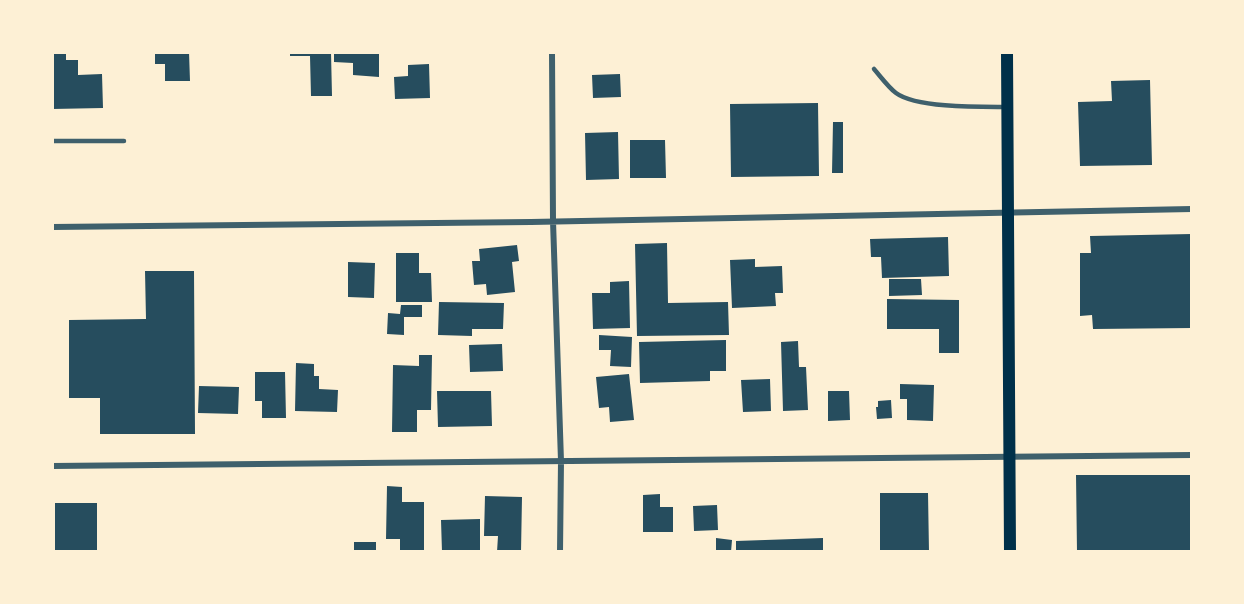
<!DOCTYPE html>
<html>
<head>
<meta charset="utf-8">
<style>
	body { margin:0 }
	#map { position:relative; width:1244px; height:604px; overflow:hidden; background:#fdf0d5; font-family:"Sofia Sans Condensed",sans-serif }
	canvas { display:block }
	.frame { position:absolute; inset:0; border:54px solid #fdf0d5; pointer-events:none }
</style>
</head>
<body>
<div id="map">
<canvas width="1244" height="604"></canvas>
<div class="frame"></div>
</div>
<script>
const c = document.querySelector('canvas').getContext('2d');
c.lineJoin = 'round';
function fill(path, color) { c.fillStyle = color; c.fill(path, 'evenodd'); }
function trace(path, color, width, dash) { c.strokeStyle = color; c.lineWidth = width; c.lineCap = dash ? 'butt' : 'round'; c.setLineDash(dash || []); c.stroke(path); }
fill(new Path2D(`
	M 52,52 L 66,52 L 66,60 L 78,60 L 78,75 L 102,74 L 103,108 L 52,109 Z
	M 155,52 L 189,52 L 190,81 L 165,81 L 165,64 L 155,64 Z
	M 290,52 L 331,52 L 332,96 L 311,96 L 310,56 L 290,56 Z
	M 334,52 L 379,52 L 379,77 L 353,75 L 353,63 L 334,62 Z
	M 429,64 L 430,98 L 395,99 L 394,77 L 408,76 L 408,65 Z
	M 620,74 L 621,97 L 593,98 L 592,75 Z
	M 1150,80 L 1152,165 L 1080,166 L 1078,102 L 1112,101 L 1111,81 Z
	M 818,103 L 819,176 L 731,177 L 730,104 Z
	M 833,122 L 843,122 L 843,173 L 832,173 Z
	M 618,132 L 619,179 L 586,180 L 585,133 Z
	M 630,140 L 665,140 L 666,178 L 630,178 Z
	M 1192,234 L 1192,328 L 1093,329 L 1092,315 L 1080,316 L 1080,253 L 1091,253 L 1090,236 Z
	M 948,237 L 949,276 L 882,278 L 881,257 L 871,257 L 870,239 Z
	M 667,243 L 668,303 L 728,302 L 729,335 L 637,336 L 635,244 Z
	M 517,245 L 519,261 L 512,262 L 515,292 L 487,295 L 486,284 L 474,285 L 472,261 L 480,261 L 479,249 Z
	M 396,253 L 419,253 L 419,273 L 431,273 L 432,302 L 396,302 Z
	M 755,259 L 755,267 L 782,266 L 783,293 L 775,293 L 776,306 L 732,308 L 730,260 Z
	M 348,262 L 375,263 L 374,298 L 348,297 Z
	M 145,271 L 194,271 L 195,434 L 100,434 L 100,398 L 69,398 L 69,320 L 146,319 Z
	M 889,279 L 921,279 L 922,295 L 889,296 Z
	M 629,281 L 630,328 L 593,329 L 592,293 L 610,293 L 610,282 Z
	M 887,299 L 959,300 L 959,353 L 939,353 L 939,329 L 887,329 Z
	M 439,302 L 504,303 L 503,329 L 472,329 L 472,336 L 438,335 Z
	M 401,305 L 422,305 L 422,317 L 404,317 L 404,335 L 387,334 L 388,313 L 400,314 Z
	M 599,335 L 632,337 L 631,367 L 610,366 L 611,350 L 599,350 Z
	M 726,340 L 726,371 L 710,371 L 710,381 L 640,383 L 639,342 Z
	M 798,341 L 799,367 L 806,367 L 808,410 L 783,411 L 781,342 Z
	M 502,344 L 503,371 L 470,372 L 469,345 Z
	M 419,355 L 432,355 L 431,410 L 417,410 L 417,432 L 392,432 L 393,365 L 419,366 Z
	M 296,363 L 314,364 L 314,376 L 319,376 L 319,389 L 338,390 L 337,412 L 295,411 Z
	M 255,372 L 285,372 L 286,418 L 262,418 L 262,401 L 255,401 Z
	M 629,374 L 634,420 L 610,422 L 609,407 L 599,408 L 596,377 Z
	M 770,379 L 771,411 L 743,412 L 741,380 Z
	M 900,384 L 934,385 L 933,421 L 907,420 L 907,399 L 900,399 Z
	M 199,386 L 239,387 L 238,414 L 198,413 Z
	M 437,391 L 491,391 L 492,426 L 438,427 Z
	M 828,391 L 849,391 L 850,420 L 828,421 Z
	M 891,400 L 892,418 L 877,419 L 876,407 L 878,407 L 878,401 Z
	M 1076,475 L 1192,475 L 1192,552 L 1077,552 Z
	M 387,486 L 402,487 L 402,502 L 424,502 L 424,552 L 400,552 L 400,539 L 386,539 Z
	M 880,493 L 928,493 L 929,552 L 880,552 Z
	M 660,494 L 660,507 L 673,507 L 673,532 L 643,532 L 643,495 Z
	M 485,496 L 522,497 L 521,552 L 497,552 L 498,536 L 484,536 Z
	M 55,503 L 97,503 L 97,552 L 55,552 Z
	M 717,505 L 718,530 L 694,531 L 693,506 Z
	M 480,519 L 480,552 L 442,552 L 441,520 Z
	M 716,538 L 732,540 L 731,552 L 716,552 Z
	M 823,538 L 823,552 L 736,552 L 736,541 Z
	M 354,542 L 376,542 L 376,552 L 354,552 Z`), '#264d5e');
trace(new Path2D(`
	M 874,69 C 881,77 888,87 896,93 C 916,108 980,107 1005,107
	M 52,141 L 124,141`), '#3f606c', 4.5);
trace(new Path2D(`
	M 552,52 L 553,221 L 561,461 L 560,552
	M 52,227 L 531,222 L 1192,209
	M 52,466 L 1192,455`), '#3f606c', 6);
trace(new Path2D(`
	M 1007,52 L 1010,552`), '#003049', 12);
</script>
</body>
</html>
